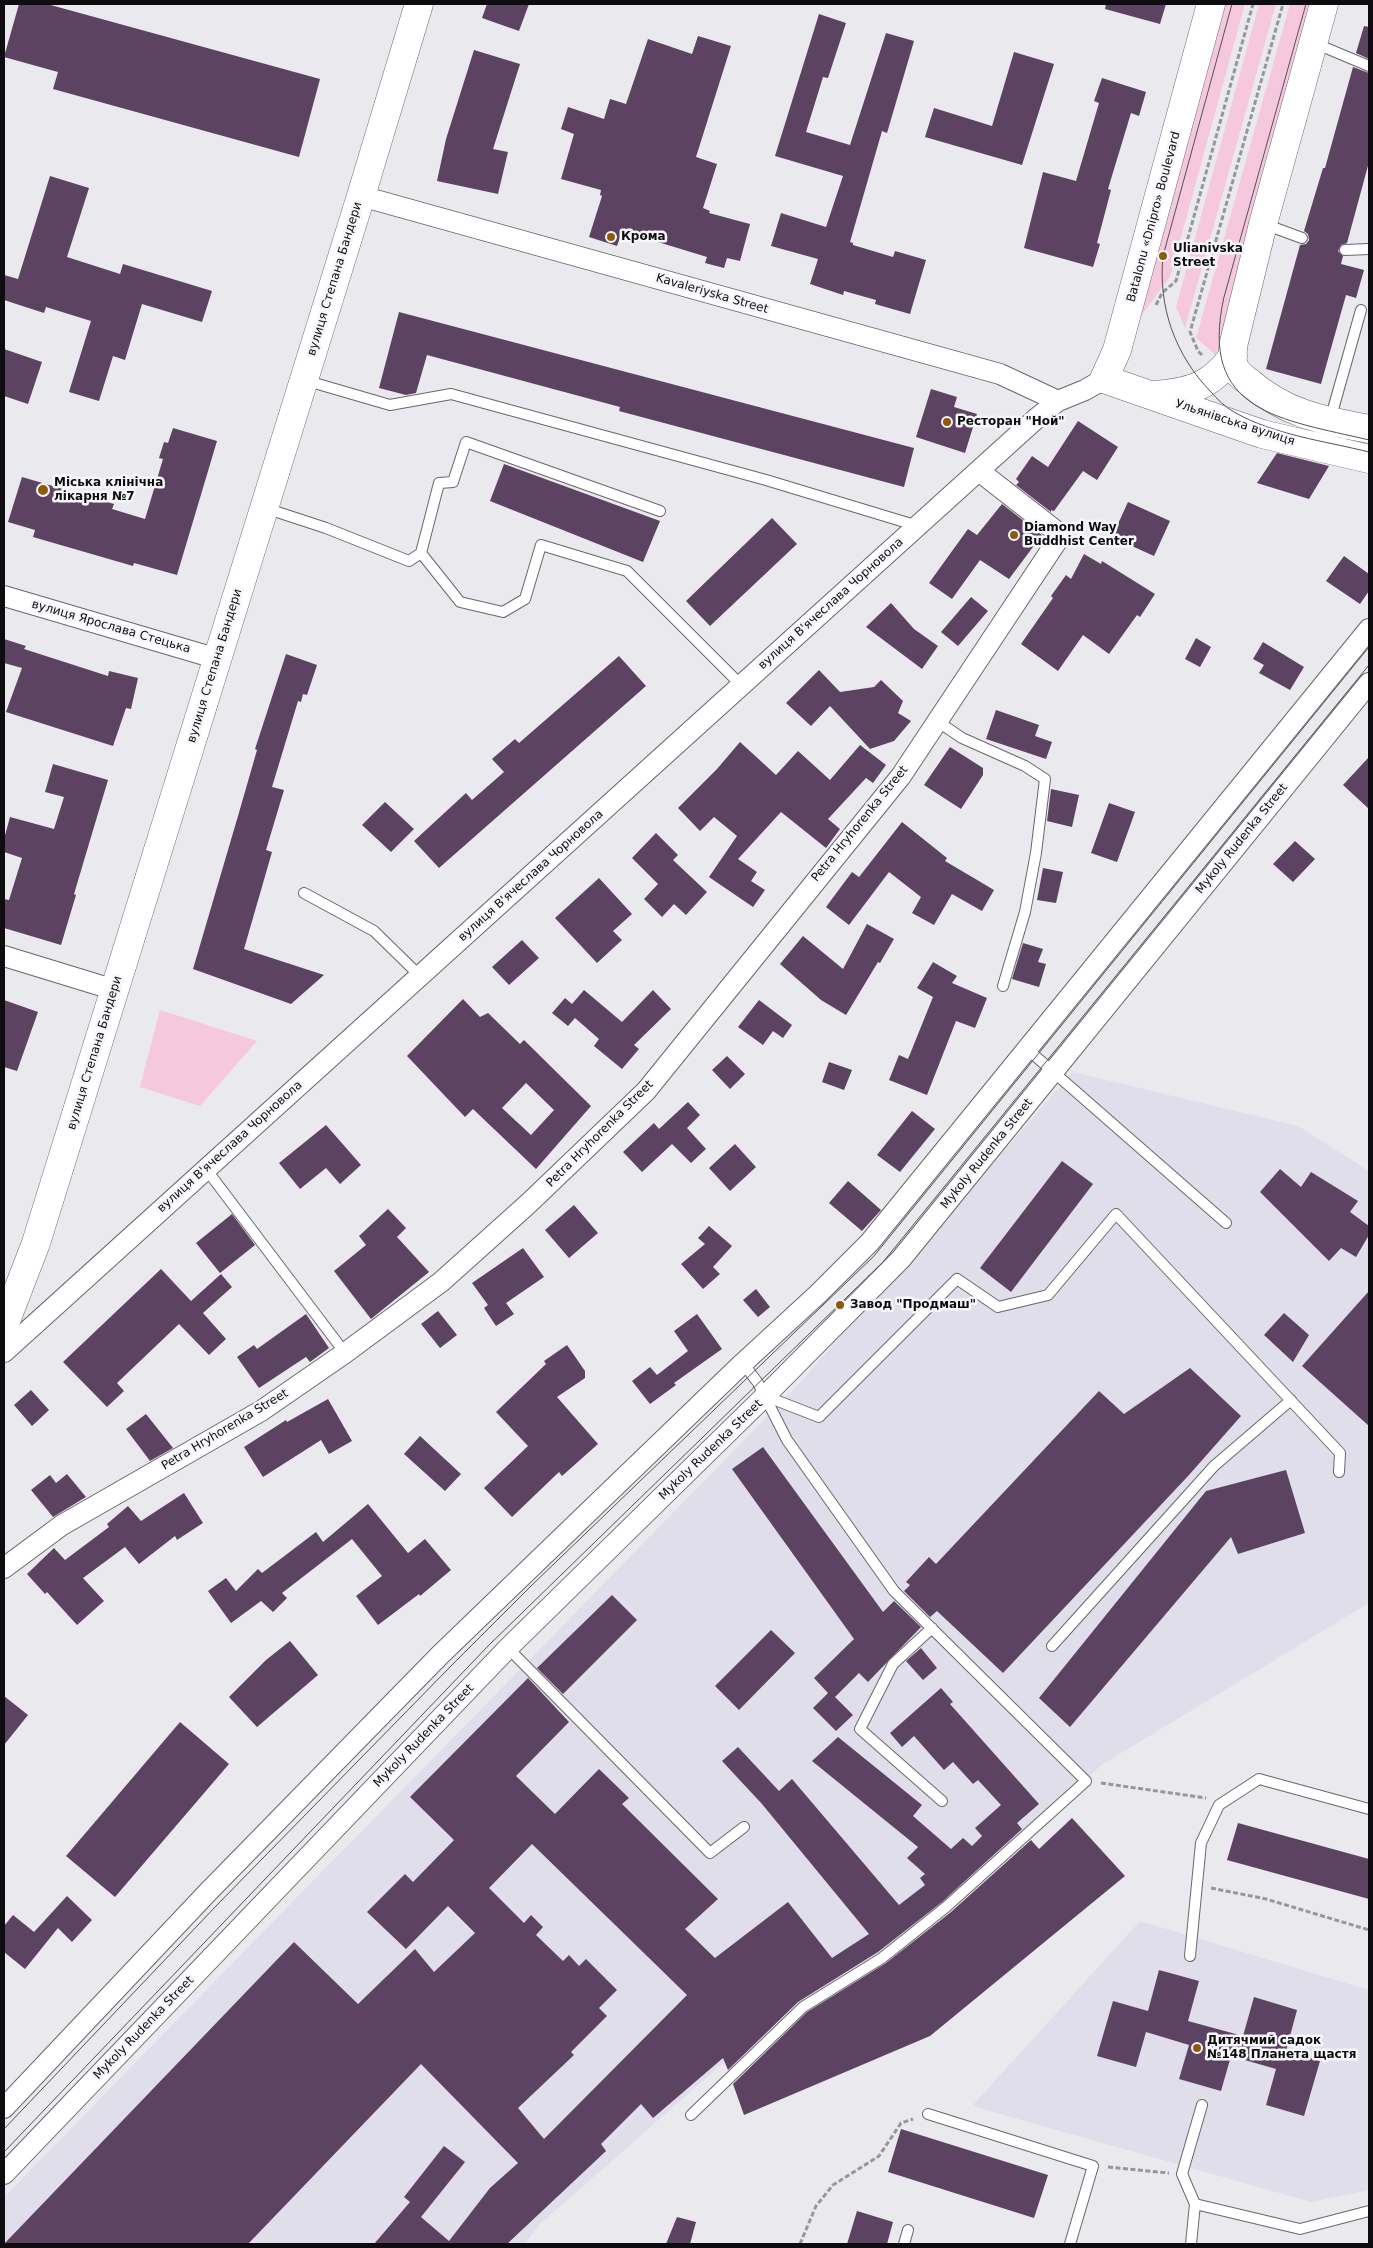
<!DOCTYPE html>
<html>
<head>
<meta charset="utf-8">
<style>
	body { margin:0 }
	#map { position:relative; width:1373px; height:2248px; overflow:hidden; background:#eae9ee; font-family:"DejaVu Sans",sans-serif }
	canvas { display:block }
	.frame { position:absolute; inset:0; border:5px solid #0d0d0f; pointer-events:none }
</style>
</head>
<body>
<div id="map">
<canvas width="1373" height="2248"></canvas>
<div class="frame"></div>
</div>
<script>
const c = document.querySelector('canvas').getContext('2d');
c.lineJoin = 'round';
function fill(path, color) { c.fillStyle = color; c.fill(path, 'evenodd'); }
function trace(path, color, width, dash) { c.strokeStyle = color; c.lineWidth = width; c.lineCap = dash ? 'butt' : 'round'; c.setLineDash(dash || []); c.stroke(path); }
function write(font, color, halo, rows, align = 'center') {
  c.font = font + ' "DejaVu Sans",sans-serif'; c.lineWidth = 5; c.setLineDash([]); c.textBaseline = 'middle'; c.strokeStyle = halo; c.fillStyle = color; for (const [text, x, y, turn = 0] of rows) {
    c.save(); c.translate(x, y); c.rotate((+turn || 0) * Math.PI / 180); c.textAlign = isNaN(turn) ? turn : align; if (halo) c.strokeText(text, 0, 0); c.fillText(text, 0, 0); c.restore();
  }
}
fill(new Path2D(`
	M 1073,1072 L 1298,1126 L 1369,1171 L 1369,1603 L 1103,1764 L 907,1936 L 803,2007 L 772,2020 L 539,2225 L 525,2244 L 4,2244 L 4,2197 L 797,1386 Z
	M 1140,1921 L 1369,1990 L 1369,2190 L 1311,2202 L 972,2106 Z`), '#e0deea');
fill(new Path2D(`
	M 1221,4 L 1245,4 L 1170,277 L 1132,328 Z
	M 1259,4 L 1276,4 L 1185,328 L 1176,307 Z
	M 1290,4 L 1315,4 L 1216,355 L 1196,338 Z
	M 160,1010 L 257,1041 L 200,1106 L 140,1087 Z`), '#f5c8de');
fill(new Path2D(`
	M 19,4 L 47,4 L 320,79 L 299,157 L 53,89 L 58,72 L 4,57 Z
	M 487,4 L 529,4 L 519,31 L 482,18 Z
	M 1106,4 L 1166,4 L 1160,24 L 1105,9 Z
	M 819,14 L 846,23 L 828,78 L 823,77 L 806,132 L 850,145 L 886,33 L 914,41 L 887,133 L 882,131 L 850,242 L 853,243 L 853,245 L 893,257 L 895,251 L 926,260 L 910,314 L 875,304 L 876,300 L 844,291 L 843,295 L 810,284 L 818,259 L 771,246 L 781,213 L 826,227 L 843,176 L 775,156 Z
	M 1364,26 L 1369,27 L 1369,59 L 1356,53 Z
	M 698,36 L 731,46 L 696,157 L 717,164 L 703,208 L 710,211 L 709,213 L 750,224 L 740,261 L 727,258 L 724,268 L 705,263 L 707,257 L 622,231 L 617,246 L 589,237 L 602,196 L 600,195 L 601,190 L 561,179 L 574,134 L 561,129 L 568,107 L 604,119 L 610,99 L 626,104 L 648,39 L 692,54 Z
	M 474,50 L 520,64 L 493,149 L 508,152 L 498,194 L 437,181 L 446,139 Z
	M 1014,52 L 1054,64 L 1022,165 L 925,137 L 934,108 L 992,126 Z
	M 1353,67 L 1369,73 L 1369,162 L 1347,243 L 1341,245 L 1338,251 L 1343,256 L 1341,264 L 1364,270 L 1356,298 L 1346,295 L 1321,384 L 1266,369 L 1300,245 L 1306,244 L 1309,240 L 1308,234 L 1304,231 L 1323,168 L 1325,168 Z
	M 1102,78 L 1146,92 L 1139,116 L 1131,113 L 1108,189 L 1111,190 L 1097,243 L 1100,244 L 1093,267 L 1024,248 L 1043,172 L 1076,181 L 1099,103 L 1094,101 Z
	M 50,176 L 89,188 L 67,257 L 120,274 L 123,264 L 212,291 L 202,322 L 142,304 L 125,360 L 113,356 L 99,401 L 69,392 L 91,321 L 46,307 L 44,313 L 4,300 L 4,275 L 18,279 Z
	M 399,312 L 914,448 L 904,487 L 619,411 L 620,407 L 427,355 L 416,393 L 406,395 L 379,388 Z
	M 4,349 L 42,362 L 28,404 L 4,396 Z
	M 931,389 L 957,397 L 954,407 L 977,414 L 965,453 L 916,437 Z
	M 1078,421 L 1118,447 L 1097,480 L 1083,471 L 1054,511 L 1051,510 L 1051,512 L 1016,485 L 1019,482 L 1016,479 L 1032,456 L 1048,467 Z
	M 173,428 L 217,441 L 177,575 L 134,563 L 133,566 L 33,537 L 35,530 L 8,522 L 22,477 L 114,504 L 112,509 L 145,519 L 163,459 L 159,458 L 164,442 L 168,443 Z
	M 1277,453 L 1329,466 L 1309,499 L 1257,483 Z
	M 504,464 L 660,521 L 643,562 L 490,501 Z
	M 1128,502 L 1170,521 L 1154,556 L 1112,537 Z
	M 1002,504 L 1042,535 L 1009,579 L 980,560 L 952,599 L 929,583 L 968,529 L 977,535 Z
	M 772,518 L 797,544 L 710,626 L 686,601 Z
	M 1084,554 L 1101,564 L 1102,561 L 1155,594 L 1140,617 L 1137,615 L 1109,654 L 1083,635 L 1058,671 L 1021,644 L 1053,598 L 1051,596 L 1066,575 L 1071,579 Z
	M 1344,556 L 1369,574 L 1369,591 L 1360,604 L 1326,581 Z
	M 971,597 L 988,611 L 958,646 L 941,632 Z
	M 891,603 L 914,629 L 938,646 L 922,669 L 866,627 Z
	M 1196,638 L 1211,647 L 1200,667 L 1185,659 Z
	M 4,639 L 26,646 L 24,649 L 108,676 L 109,671 L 138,678 L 131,709 L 126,708 L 113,746 L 6,712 L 22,668 L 4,663 Z
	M 1263,642 L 1304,667 L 1290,690 L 1259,673 L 1264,665 L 1253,659 Z
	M 286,654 L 317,665 L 307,695 L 303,694 L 301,702 L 298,701 L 272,787 L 284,790 L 266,850 L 272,852 L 244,949 L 324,975 L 291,1004 L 193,969 L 238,816 L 257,750 L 255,749 Z
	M 619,656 L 646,686 L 439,868 L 414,841 L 466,793 L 472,800 L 504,772 L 492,759 L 515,739 L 519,743 Z
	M 819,670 L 840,692 L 874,687 L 881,680 L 903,701 L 898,713 L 911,721 L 894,741 L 870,749 L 830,706 L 811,726 L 786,703 Z
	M 996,710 L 1039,725 L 1035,736 L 1052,742 L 1046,759 L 986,739 Z
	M 740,742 L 776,775 L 798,751 L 830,780 L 860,745 L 886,765 L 873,783 L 866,778 L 828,819 L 840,829 L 826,848 L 781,812 L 738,859 L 757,872 L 751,881 L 765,890 L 753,907 L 709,877 L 737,836 L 714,817 L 700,831 L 678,808 L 717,769 Z
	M 950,747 L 983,768 L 983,775 L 961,809 L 924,785 Z
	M 1369,757 L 1369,809 L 1343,785 Z
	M 53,764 L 108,780 L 74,894 L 76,895 L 61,945 L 4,928 L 4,899 L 9,900 L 22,858 L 4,852 L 4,839 L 10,817 L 54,829 L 64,797 L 45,792 Z
	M 1051,789 L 1079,795 L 1072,827 L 1047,821 Z
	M 385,802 L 414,829 L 391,852 L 362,825 Z
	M 1109,803 L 1135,812 L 1117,862 L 1091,853 Z
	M 902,822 L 947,858 L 945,861 L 994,890 L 982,911 L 952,894 L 934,925 L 912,913 L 921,897 L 889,872 L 849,925 L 826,907 L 852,872 L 859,877 Z
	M 656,833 L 678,855 L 673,860 L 707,892 L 686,915 L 674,904 L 662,917 L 644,899 L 658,884 L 632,858 Z
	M 1295,841 L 1315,859 L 1293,882 L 1273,864 Z
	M 1043,868 L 1063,872 L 1056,903 L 1037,900 Z
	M 599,878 L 632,914 L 613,931 L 622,940 L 597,963 L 555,918 Z
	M 867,924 L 894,939 L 880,963 L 878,962 L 846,1015 L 821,1000 L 780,964 L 803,936 L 843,969 Z
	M 522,940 L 539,958 L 509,985 L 492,967 Z
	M 1023,943 L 1043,949 L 1038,962 L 1046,964 L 1039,987 L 1012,979 Z
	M 933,962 L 957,976 L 952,983 L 987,998 L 975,1028 L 956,1021 L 927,1095 L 889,1080 L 899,1055 L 908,1059 L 933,997 L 917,988 Z
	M 584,990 L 622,1022 L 653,990 L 671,1009 L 634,1045 L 639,1049 L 622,1069 L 594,1046 L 599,1039 L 575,1018 L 568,1026 L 552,1013 L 565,998 L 572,1004 Z
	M 463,999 L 480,1017 L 488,1013 L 520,1044 L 524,1040 L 591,1106 L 536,1169 L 473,1109 L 465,1117 L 407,1056 ZM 526,1083 L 554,1110 L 531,1135 L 502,1108 Z
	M 4,1000 L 38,1012 L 17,1071 L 4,1067 Z
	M 759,1000 L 792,1025 L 783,1038 L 773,1031 L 763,1045 L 738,1027 Z
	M 727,1056 L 745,1074 L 730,1089 L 712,1070 Z
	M 829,1062 L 852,1070 L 844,1090 L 822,1082 Z
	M 688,1102 L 700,1115 L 687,1128 L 706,1149 L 691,1163 L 672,1144 L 642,1172 L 623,1152 L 654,1123 L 659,1129 Z
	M 912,1111 L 935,1129 L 900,1172 L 877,1155 Z
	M 326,1125 L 361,1165 L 340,1184 L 326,1168 L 300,1189 L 279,1163 Z
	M 735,1144 L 756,1167 L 730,1191 L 709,1168 Z
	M 1062,1161 L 1093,1184 L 1011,1292 L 980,1268 Z
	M 1280,1169 L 1301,1187 L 1311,1172 L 1358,1201 L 1350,1212 L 1369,1226 L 1369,1235 L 1356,1257 L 1341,1248 L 1329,1261 L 1260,1192 Z
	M 848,1181 L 881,1210 L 862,1231 L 829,1203 Z
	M 574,1205 L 598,1233 L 569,1258 L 545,1230 Z
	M 388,1209 L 406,1228 L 397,1237 L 429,1272 L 371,1319 L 334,1271 L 366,1245 L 359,1236 Z
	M 232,1214 L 255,1245 L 220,1273 L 196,1243 Z
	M 709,1226 L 732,1246 L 713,1267 L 720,1274 L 703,1289 L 681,1264 L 705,1244 L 698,1238 Z
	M 523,1248 L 544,1277 L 506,1303 L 514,1314 L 496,1326 L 484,1308 L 488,1305 L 472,1283 Z
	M 161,1269 L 191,1301 L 221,1274 L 232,1287 L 203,1313 L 226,1339 L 209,1355 L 179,1324 L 117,1383 L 124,1391 L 107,1407 L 63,1362 Z
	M 756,1289 L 770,1307 L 758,1317 L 743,1300 Z
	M 1369,1291 L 1369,1426 L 1302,1366 Z
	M 438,1311 L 457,1335 L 440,1348 L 421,1324 Z
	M 1284,1313 L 1309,1335 L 1293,1362 L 1264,1335 Z
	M 306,1314 L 329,1348 L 310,1362 L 306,1357 L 259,1388 L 237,1357 L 254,1345 L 257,1349 Z
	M 697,1314 L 722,1349 L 674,1383 L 676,1385 L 650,1404 L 632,1381 L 650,1367 L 657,1375 L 688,1351 L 674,1331 Z
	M 567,1345 L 585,1371 L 585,1378 L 557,1397 L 598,1444 L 562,1476 L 559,1472 L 512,1517 L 484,1488 L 528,1446 L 496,1412 L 546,1364 L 544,1361 Z
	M 1190,1368 L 1241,1416 L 1189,1475 L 1003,1673 L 937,1611 L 930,1617 L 904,1591 L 910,1585 L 906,1582 L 929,1557 L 936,1564 L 1099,1391 L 1124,1414 Z
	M 31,1390 L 49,1410 L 32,1426 L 14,1405 Z
	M 328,1399 L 352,1441 L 329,1454 L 321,1440 L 263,1477 L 244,1447 L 286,1420 L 287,1422 Z
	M 146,1414 L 173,1448 L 150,1461 L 126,1429 Z
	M 420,1436 L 461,1474 L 445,1491 L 404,1454 Z
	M 763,1447 L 883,1612 L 894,1601 L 921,1627 L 868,1682 L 859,1673 L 835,1697 L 853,1715 L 836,1731 L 813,1708 L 828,1693 L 814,1678 L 854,1639 L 732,1469 Z
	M 1286,1470 L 1305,1533 L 1238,1554 L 1231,1537 L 1070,1727 L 1039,1698 L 1206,1491 Z
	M 67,1474 L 86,1497 L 53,1517 L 31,1490 L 50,1475 L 56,1483 Z
	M 184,1493 L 203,1523 L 177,1540 L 175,1536 L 139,1564 L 125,1547 L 83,1578 L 104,1601 L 77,1625 L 47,1592 L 45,1594 L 27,1574 L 54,1548 L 65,1560 L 109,1527 L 107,1524 L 128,1506 L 141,1521 Z
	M 368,1504 L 408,1553 L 425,1539 L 451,1570 L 420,1596 L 419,1594 L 378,1625 L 356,1596 L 382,1576 L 352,1539 L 282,1593 L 287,1598 L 273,1612 L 261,1601 L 231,1623 L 208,1591 L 226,1578 L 236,1591 L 258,1569 L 262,1573 L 316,1532 L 323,1542 Z
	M 612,1595 L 637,1620 L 563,1694 L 537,1668 Z
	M 771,1630 L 795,1653 L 739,1710 L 715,1686 Z
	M 290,1641 L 318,1675 L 257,1727 L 229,1697 L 266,1660 Z
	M 921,1648 L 937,1668 L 923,1680 L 906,1661 Z
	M 528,1678 L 569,1722 L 516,1776 L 555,1814 L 599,1769 L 629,1798 L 622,1804 L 718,1899 L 685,1929 L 715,1958 L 788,1902 L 832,1958 L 869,1934 L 762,1804 L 722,1761 L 738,1747 L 779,1791 L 792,1779 L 899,1905 L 925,1885 L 920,1878 L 925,1874 L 907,1858 L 918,1847 L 812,1761 L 838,1737 L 922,1805 L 913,1816 L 951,1849 L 963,1838 L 972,1846 L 982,1836 L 975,1828 L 1001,1805 L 978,1780 L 973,1784 L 953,1762 L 944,1770 L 914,1736 L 902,1747 L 890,1733 L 941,1688 L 953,1702 L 950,1704 L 1039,1804 L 1017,1823 L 1022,1829 L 942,1902 L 878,1952 L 798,2002 L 728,2070 L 723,2058 L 653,2118 L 641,2104 L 601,2144 L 606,2151 L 507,2244 L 374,2244 L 410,2202 L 404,2197 L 444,2146 L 465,2162 L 421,2217 L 449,2241 L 490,2188 L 518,2163 L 421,2064 L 248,2244 L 4,2244 L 294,1942 L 358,2004 L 415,1949 L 434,1972 L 475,1933 L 448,1906 L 406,1949 L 367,1912 L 405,1874 L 413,1882 L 454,1840 L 410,1797 ZM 532,1844 L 687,1995 L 544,2139 L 518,2108 L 574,2055 L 571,2052 L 607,2016 L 599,2008 L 617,1990 L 586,1959 L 579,1966 L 569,1955 L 563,1961 L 536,1935 L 543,1927 L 531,1915 L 524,1923 L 489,1888 Z
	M 4,1696 L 28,1715 L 4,1745 Z
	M 180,1722 L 229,1764 L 115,1897 L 66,1856 Z
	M 1072,1818 L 1125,1876 L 930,2036 L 744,2115 L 733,2084 L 807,2012 L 886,1963 L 951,1912 L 1031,1840 L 1039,1849 Z
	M 1238,1823 L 1369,1859 L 1369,1899 L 1227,1860 Z
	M 67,1896 L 92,1920 L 72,1942 L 58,1928 L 25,1969 L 4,1952 L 4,1926 L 13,1915 L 34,1932 Z
	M 1159,1970 L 1199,1981 L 1188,2021 L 1243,2036 L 1254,1997 L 1297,2010 L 1286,2051 L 1320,2061 L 1304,2116 L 1266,2105 L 1276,2069 L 1231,2056 L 1221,2091 L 1179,2079 L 1189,2045 L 1146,2032 L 1136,2067 L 1097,2056 L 1113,2001 L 1148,2011 Z
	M 901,2129 L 1048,2175 L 1034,2218 L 888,2172 Z
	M 857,2211 L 893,2222 L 887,2244 L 847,2244 Z
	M 677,2217 L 696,2222 L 690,2244 L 666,2244 Z`), '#5c4362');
const lane = new Path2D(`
	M 1314,43 L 1369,66
	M 1264,224 L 1302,238
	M 1345,250 L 1369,249
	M 304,380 L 390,405 L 451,394 L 766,480 L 918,526
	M 1330,420 L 1361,310
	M 265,508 L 326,528 L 409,561 L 421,553 L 439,483 L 453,482 L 466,442 L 660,511
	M 421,553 L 460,602 L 503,612 L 525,599 L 541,545 L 627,571 L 742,686
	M 937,721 L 962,738 L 1025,766 L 1045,779 L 1036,853 L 1025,912 L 1003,986
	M 304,893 L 374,931 L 420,976
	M 1026,1048 L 1226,1223
	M 206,1169 L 345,1353
	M 765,1396 L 819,1417 L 957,1279 L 998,1307 L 1048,1295 L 1116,1214 L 1340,1453 L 1339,1472
	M 932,1628 L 893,1664 L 860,1729 L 942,1801
	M 1052,1646 L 1214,1466 L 1291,1400
	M 508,1648 L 710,1853 L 744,1827
	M 1190,1956 L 1201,1843 L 1219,1805 L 1259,1779 L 1369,1809
	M 928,2114 L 1093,2166 L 1070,2244
	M 691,2115 L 803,2007 L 882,1958 L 946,1907 L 1086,1781 L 894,1591 L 787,1440 L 758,1383 L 743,1363
	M 1195,2204 L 1182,2174 L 1202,2105
	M 904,2244 L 908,2230
	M 1191,2244 L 1195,2204 L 1300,2229 L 1369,2211`);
const street = new Path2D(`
	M 361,196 L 1000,374 L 1058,401
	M 4,596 L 218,659
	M 4,956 L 115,990
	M 4,1352 L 1038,417 L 1058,401 L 1085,390 L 1104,379
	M 4,1568 L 62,1525 L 261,1411 L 345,1353 L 441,1282 L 529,1203 L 646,1091 L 901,776 L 1061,535 L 979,471
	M 4,2108 L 208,1892 L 440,1655 L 743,1363 L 818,1294 L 870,1242 L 1369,629
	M 4,2174 L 508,1648 L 765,1396 L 901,1259 L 1369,683`);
const secondary = new Path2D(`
	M 1211,4 L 1117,350 L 1104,379 L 1262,434 L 1369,459
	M 1324,4 L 1263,224 L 1234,342 C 1233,349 1231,358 1234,365 C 1235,372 1244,378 1249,382 C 1286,414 1322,420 1369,429
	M 1155,395 C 1191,392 1211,386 1233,356
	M 4,1326 L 36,1243 L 361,196 L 419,4`);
trace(lane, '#68676b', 12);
trace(street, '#68676b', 22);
trace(secondary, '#68676b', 29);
trace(new Path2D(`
	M 1156,305 L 1162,293 L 1176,281 L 1253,4
	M 1202,355 L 1198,351 L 1190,332 L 1283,4
	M 1101,1783 L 1206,1798
	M 1211,1888 L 1266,1899 L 1369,1930
	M 1108,2167 L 1169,2173
	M 800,2244 L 816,2206 L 833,2185 L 879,2156 L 901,2123 L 913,2119`), '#97969a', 3, [5, 2.5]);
trace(lane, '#fff', 10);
trace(street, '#fff', 20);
trace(secondary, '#fff', 28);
trace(new Path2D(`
	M 1232,4 L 1163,256 C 1158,307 1175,355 1211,392 C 1217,399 1225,407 1234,412 C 1274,435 1325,441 1369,452
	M 1306,4 L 1224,297 C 1198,413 1281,419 1369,440
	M 4,2129 L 217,1905 L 450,1667 L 532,1585 L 874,1256 L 1369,647
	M 4,2152 L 489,1645 L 883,1262 L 1369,665`), '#535255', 1);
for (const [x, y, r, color] of [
	[611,237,5,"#8f5a0b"],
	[1163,256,5,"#8f5a0b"],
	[947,422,5,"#8f5a0b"],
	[43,490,6,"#8f5a0b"],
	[1014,535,5,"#8f5a0b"],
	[840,1305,5,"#8f5a0b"],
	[1197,2048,5,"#8f5a0b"]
]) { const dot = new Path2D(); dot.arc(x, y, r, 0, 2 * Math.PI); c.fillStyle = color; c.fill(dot); trace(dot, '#f7f6fb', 2); }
write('12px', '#0d0d0f', '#f7f6fb', [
	["Batalonu «Dnipro» Boulevard",1154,217,-75],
	["вулиця Степана Бандери",335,279,-73],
	["Kavaleriyska Street",712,294,16],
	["Ульянівська вулиця",1235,423,18],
	["вулиця В'ячеслава Чорновола",831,604,-42],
	["вулиця Ярослава Стецька",111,627,16],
	["вулиця Степана Бандери",215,666,-73],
	["Petra Hryhorenka Street",860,824,-51],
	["Mykoly Rudenka Street",1242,839,-51],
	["вулиця В'ячеслава Чорновола",531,876,-42],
	["вулиця Степана Бандери",95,1053,-73],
	["Petra Hryhorenka Street",600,1134,-45],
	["вулиця В'ячеслава Чорновола",230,1147,-42],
	["Mykoly Rudenka Street",987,1154,-51],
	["Petra Hryhorenka Street",225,1430,-31],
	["Mykoly Rudenka Street",711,1450,-44],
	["Mykoly Rudenka Street",424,1736,-46],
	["Mykoly Rudenka Street",144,2028,-46]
]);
write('bold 12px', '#0d0d0f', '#f7f6fb', [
	["Крома",621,237],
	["Ulianivska",1173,249],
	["Street",1173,263],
	["Ресторан \"Ной\"",957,422],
	["Міська клінічна",54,483],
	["лікарня №7",54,497],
	["Diamond Way",1024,528],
	["Buddhist Center",1024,542],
	["Завод \"Продмаш\"",850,1305],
	["Дитячмий садок",1207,2041],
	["№148 Планета щастя",1207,2055]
], 'left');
</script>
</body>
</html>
